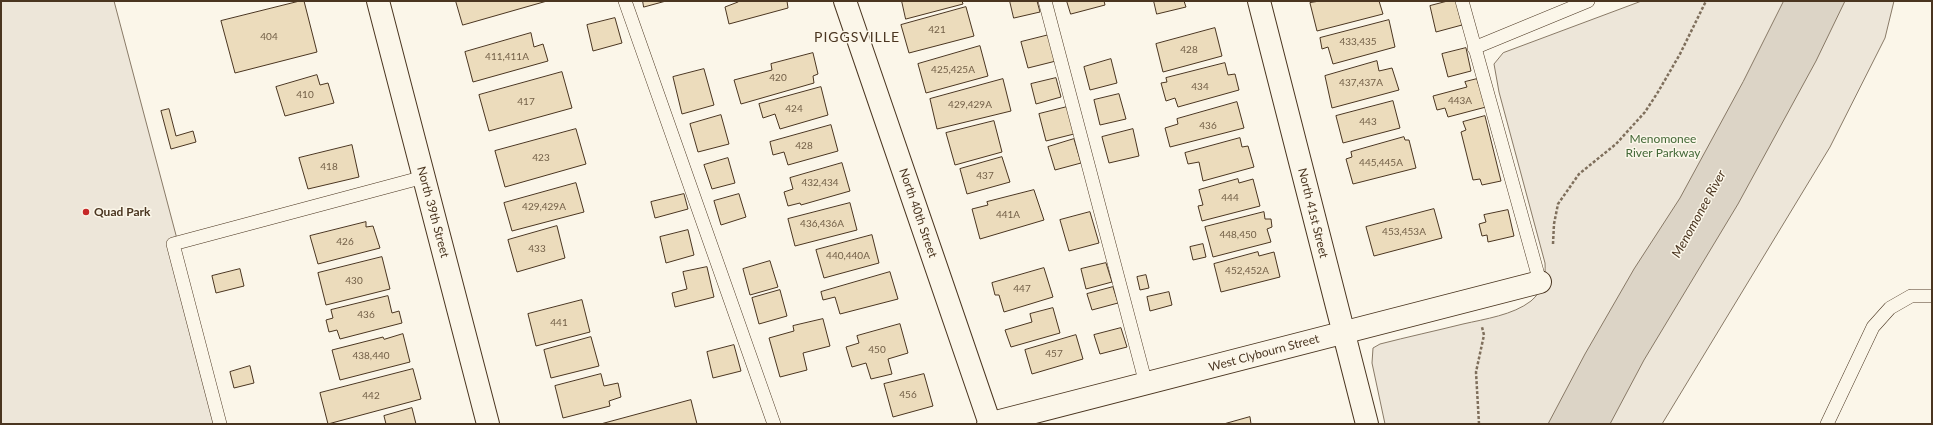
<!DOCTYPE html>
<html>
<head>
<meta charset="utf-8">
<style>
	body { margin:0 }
	#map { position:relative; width:1933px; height:425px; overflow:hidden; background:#fbf6e9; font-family:Lato,sans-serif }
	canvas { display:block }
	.frame { position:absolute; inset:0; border:2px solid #4a3520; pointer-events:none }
</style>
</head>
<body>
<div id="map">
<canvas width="1933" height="425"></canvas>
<div class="frame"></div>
</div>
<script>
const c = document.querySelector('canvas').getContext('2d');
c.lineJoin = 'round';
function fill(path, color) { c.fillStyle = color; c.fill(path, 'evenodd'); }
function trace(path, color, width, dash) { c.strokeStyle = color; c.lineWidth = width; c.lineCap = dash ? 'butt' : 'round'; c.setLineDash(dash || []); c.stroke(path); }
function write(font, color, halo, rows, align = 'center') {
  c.font = font + ' Lato,sans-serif'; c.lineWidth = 3; c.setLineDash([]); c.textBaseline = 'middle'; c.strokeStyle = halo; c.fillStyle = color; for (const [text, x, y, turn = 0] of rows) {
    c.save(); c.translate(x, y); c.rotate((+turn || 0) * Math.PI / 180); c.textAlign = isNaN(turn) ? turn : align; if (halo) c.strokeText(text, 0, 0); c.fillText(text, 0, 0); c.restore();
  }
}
const green = new Path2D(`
	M 1,1 L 114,1 L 226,424 L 1,424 Z
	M 1642,1 L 1894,1 L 1885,38 L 1830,147 L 1662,424 L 1385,424 L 1372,363 L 1373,348 L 1380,344 C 1407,337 1435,331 1463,324 C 1485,319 1513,315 1531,301 C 1543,291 1546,277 1545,263 L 1499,92 L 1494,64 L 1503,53 Z`);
fill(green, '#ede6d9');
trace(green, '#887966', 1);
const water = new Path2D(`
	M 1784,1 L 1845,1 L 1816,61 L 1738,204 L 1644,360 L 1610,424 L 1548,424 L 1585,354 L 1634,269 L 1680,198 L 1743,82 Z`);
fill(water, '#dcd4c6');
trace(water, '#887966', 1);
const building = new Path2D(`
	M 300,1 L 304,1 L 317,52 L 235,73 L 221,21 Z
	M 456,1 L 547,1 L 463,25 Z
	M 643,1 L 666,1 L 644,7 Z
	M 738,1 L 787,1 L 788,8 L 729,24 L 725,7 L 738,2 Z
	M 902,1 L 962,1 L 963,4 L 906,19 Z
	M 1010,1 L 1037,1 L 1040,12 L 1014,18 Z
	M 1067,1 L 1104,1 L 1105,5 L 1071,14 Z
	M 1154,1 L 1184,1 L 1186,7 L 1157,14 Z
	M 1320,1 L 1379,1 L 1383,14 L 1317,31 L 1310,3 Z
	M 1448,1 L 1456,1 L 1462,25 L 1436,32 L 1430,6 Z
	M 966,7 L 974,36 L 909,53 L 901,25 Z
	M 615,18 L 622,43 L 593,51 L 587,25 Z
	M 1389,20 L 1395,47 L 1333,64 L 1328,47 L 1322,49 L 1320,38 Z
	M 1215,28 L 1222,56 L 1163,72 L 1156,44 Z
	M 531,33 L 534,47 L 543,44 L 548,61 L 473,82 L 465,52 Z
	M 1049,35 L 1056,61 L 1028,68 L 1021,42 Z
	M 980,46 L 988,76 L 926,93 L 918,64 Z
	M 1466,48 L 1471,71 L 1448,77 L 1442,54 Z
	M 813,53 L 818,74 L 813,76 L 814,83 L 741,104 L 734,80 L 772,70 L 771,64 Z
	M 1111,59 L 1117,83 L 1090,90 L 1084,67 Z
	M 1377,61 L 1379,71 L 1392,68 L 1399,90 L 1332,108 L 1325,76 Z
	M 1225,63 L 1228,75 L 1235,74 L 1239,90 L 1178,107 L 1175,98 L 1166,101 L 1161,83 L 1167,82 L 1166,78 Z
	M 704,69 L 714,105 L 682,114 L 673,77 Z
	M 562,72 L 572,108 L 489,131 L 479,95 Z
	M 317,75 L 320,85 L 328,83 L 334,103 L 285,116 L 276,87 Z
	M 1056,78 L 1061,97 L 1036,104 L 1031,84 Z
	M 1003,79 L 1011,111 L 937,129 L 930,99 Z
	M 1477,79 L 1479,86 L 1481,86 L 1486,107 L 1448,117 L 1445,108 L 1437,110 L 1433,96 L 1467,87 L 1465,82 Z
	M 821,87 L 828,115 L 780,129 L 775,114 L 763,118 L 759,104 Z
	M 1119,94 L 1126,119 L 1100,125 L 1094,100 Z
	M 1393,101 L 1400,128 L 1343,143 L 1336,116 Z
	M 1237,102 L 1244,128 L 1170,147 L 1165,128 L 1178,124 L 1177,119 Z
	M 1067,107 L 1074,134 L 1046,141 L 1039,114 Z
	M 169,109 L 176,136 L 193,131 L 196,142 L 171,149 L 161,111 Z
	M 721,115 L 729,144 L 698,152 L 690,124 Z
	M 1485,116 L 1501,181 L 1482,185 L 1480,179 L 1473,180 L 1461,132 L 1466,130 L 1463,122 Z
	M 994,121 L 1002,152 L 955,165 L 946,133 Z
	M 831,125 L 838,151 L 788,165 L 784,152 L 773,155 L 770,142 Z
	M 576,129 L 586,164 L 505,187 L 495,151 Z
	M 1133,129 L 1139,156 L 1109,163 L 1102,137 Z
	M 1404,137 L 1405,140 L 1409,140 L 1416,168 L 1353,184 L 1346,159 L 1352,157 L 1351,152 Z
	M 1240,138 L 1242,147 L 1248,146 L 1254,167 L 1203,181 L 1199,162 L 1188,164 L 1185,153 Z
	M 1074,139 L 1081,163 L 1055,170 L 1048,147 Z
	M 352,145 L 359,177 L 308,189 L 299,158 Z
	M 1002,157 L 1010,182 L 967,194 L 960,169 Z
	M 728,158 L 735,183 L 712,189 L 704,165 Z
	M 842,163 L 850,191 L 801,205 L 800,203 L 788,206 L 784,192 L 793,189 L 790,178 Z
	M 1238,179 L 1239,183 L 1253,179 L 1260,206 L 1202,221 L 1198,206 L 1203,205 L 1199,190 Z
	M 576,183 L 584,212 L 512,231 L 504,203 Z
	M 1034,190 L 1044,220 L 980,239 L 972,209 L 988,205 L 987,202 Z
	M 684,194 L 688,209 L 655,218 L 651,202 Z
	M 739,194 L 746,217 L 721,225 L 714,201 Z
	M 850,203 L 857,230 L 795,246 L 788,219 Z
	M 1434,209 L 1442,238 L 1374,256 L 1366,227 Z
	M 1508,210 L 1514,236 L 1488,242 L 1487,235 L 1482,236 L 1479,224 L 1486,222 L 1484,215 Z
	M 1090,212 L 1099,243 L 1069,251 L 1060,220 Z
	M 1264,212 L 1265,219 L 1271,219 L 1272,227 L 1267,229 L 1271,242 L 1213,257 L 1205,227 Z
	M 366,222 L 366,227 L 373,226 L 380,248 L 318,264 L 310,236 Z
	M 557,226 L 565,258 L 517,272 L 508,240 Z
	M 688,230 L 694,255 L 666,263 L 660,237 Z
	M 872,235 L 879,263 L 824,278 L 816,250 Z
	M 1203,244 L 1206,257 L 1193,260 L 1190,247 Z
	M 1258,252 L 1259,256 L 1274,252 L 1280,277 L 1221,292 L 1214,264 Z
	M 382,257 L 390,289 L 326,305 L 318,273 Z
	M 770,261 L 778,287 L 750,295 L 743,269 Z
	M 1106,263 L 1112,282 L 1086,289 L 1081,269 Z
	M 707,267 L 714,297 L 675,307 L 672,293 L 687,289 L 683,272 Z
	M 1044,268 L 1053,297 L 1004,312 L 999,295 L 995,295 L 992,283 Z
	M 240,269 L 244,286 L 216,293 L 212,276 Z
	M 890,272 L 898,299 L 840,314 L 835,297 L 823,300 L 821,292 Z
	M 1146,275 L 1149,288 L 1140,290 L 1137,277 Z
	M 1113,287 L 1118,303 L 1092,310 L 1087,294 Z
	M 780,290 L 787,316 L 759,324 L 752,298 Z
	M 1169,292 L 1172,305 L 1150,311 L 1147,297 Z
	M 388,296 L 392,313 L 399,311 L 402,323 L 340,339 L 337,330 L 329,332 L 326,320 L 333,318 L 331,310 Z
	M 582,300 L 590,332 L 536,346 L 528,314 Z
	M 1053,308 L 1060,333 L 1011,347 L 1005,330 L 1032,322 L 1030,314 Z
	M 823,319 L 830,346 L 803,353 L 807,370 L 780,377 L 769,338 L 794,331 L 793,326 Z
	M 900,324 L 908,353 L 888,359 L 892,374 L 871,379 L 866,363 L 852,367 L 846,347 L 859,343 L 857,336 Z
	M 1121,328 L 1127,347 L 1100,354 L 1094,335 Z
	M 403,334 L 410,362 L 340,380 L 332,350 L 383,337 L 384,339 Z
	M 1076,335 L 1083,359 L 1032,374 L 1025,350 Z
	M 591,337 L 599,366 L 551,378 L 544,350 Z
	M 734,345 L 741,371 L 713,378 L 707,352 Z
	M 250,366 L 254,383 L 234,388 L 230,372 Z
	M 413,369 L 421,399 L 328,424 L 320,393 Z
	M 601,374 L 604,386 L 618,383 L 621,397 L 609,401 L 610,406 L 563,418 L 555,386 Z
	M 924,374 L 933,406 L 893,417 L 884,384 Z
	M 691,400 L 697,424 L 601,424 Z
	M 412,408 L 416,424 L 386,424 L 384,416 Z
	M 1250,417 L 1251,424 L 1224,424 Z`);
fill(building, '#ecdcbc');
trace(building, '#4a3520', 1);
const lane = new Path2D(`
	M 625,1 L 774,424
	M 1045,1 L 1146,384
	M 1462,1 L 1540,282
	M 1474,48 L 1588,1
	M 220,424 L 173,244 L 424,177
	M 1827,424 L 1873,327 L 1890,308 L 1911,296 L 1932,296`);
const street = new Path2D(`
	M 845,1 L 990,424
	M 1259,1 L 1367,424
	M 988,424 L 1540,282`);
const secondary = new Path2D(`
	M 378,1 L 488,424`);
trace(lane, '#4a3520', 14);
trace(street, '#4a3520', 24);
trace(secondary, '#4a3520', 24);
trace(new Path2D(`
	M 1553,244 L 1554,224 L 1558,204 L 1579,174 L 1616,144 L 1645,112 L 1658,92 L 1680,54 L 1706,1
	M 1479,424 L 1476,372 L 1484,335 L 1482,327`), '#7f6f5c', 2.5, [3, 2]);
trace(lane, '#fbf6e9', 13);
trace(street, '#fbf6e9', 22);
trace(secondary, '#fbf6e9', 22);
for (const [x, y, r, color] of [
	[86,212,4,"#c62828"]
]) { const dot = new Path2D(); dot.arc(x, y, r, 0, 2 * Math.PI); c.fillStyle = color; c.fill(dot); trace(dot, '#fbf6e9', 1.5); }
write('10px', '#725f47', null, [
	["421",937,30],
	["404",269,37],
	["433,435",1358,42],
	["428",1189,50],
	["411,411A",507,57],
	["425,425A",953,70],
	["420",778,78],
	["437,437A",1361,83],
	["434",1200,87],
	["410",305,95],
	["443A",1460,101],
	["417",526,102],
	["429,429A",970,105],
	["424",794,109],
	["443",1368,122],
	["436",1208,126],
	["428",804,146],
	["423",541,158],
	["445,445A",1381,163],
	["418",329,167],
	["437",985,176],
	["432,434",820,183],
	["444",1230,198],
	["429,429A",544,207],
	["441A",1008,215],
	["436,436A",822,224],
	["453,453A",1404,232],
	["448,450",1238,235],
	["426",345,242],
	["433",537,249],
	["440,440A",848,256],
	["452,452A",1247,271],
	["430",354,281],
	["447",1022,289],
	["436",366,315],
	["441",559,323],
	["450",877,350],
	["457",1054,354],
	["438,440",371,356],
	["456",908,395],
	["442",371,396]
]);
write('12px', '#436837', '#fbf6e9', [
	["Menomonee",1663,139],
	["River Parkway",1663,153]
]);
write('bold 12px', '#4a3520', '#fbf6e9', [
	["Quad Park",94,212]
], 'left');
write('12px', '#4a3520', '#fbf6e9', [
	["North 39th Street",433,212,75],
	["North 40th Street",918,213,71],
	["North 41st Street",1313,213,76],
	["West Clybourn Street",1264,353,-15]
]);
write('italic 13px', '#4a3520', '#fbf6e9', [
	["Menomonee River",1699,214,-61]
]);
c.letterSpacing = '1px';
write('14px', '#4a3520', '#fbf6e9', [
	["PIGGSVILLE",857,37]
]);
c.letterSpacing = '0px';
</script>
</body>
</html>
